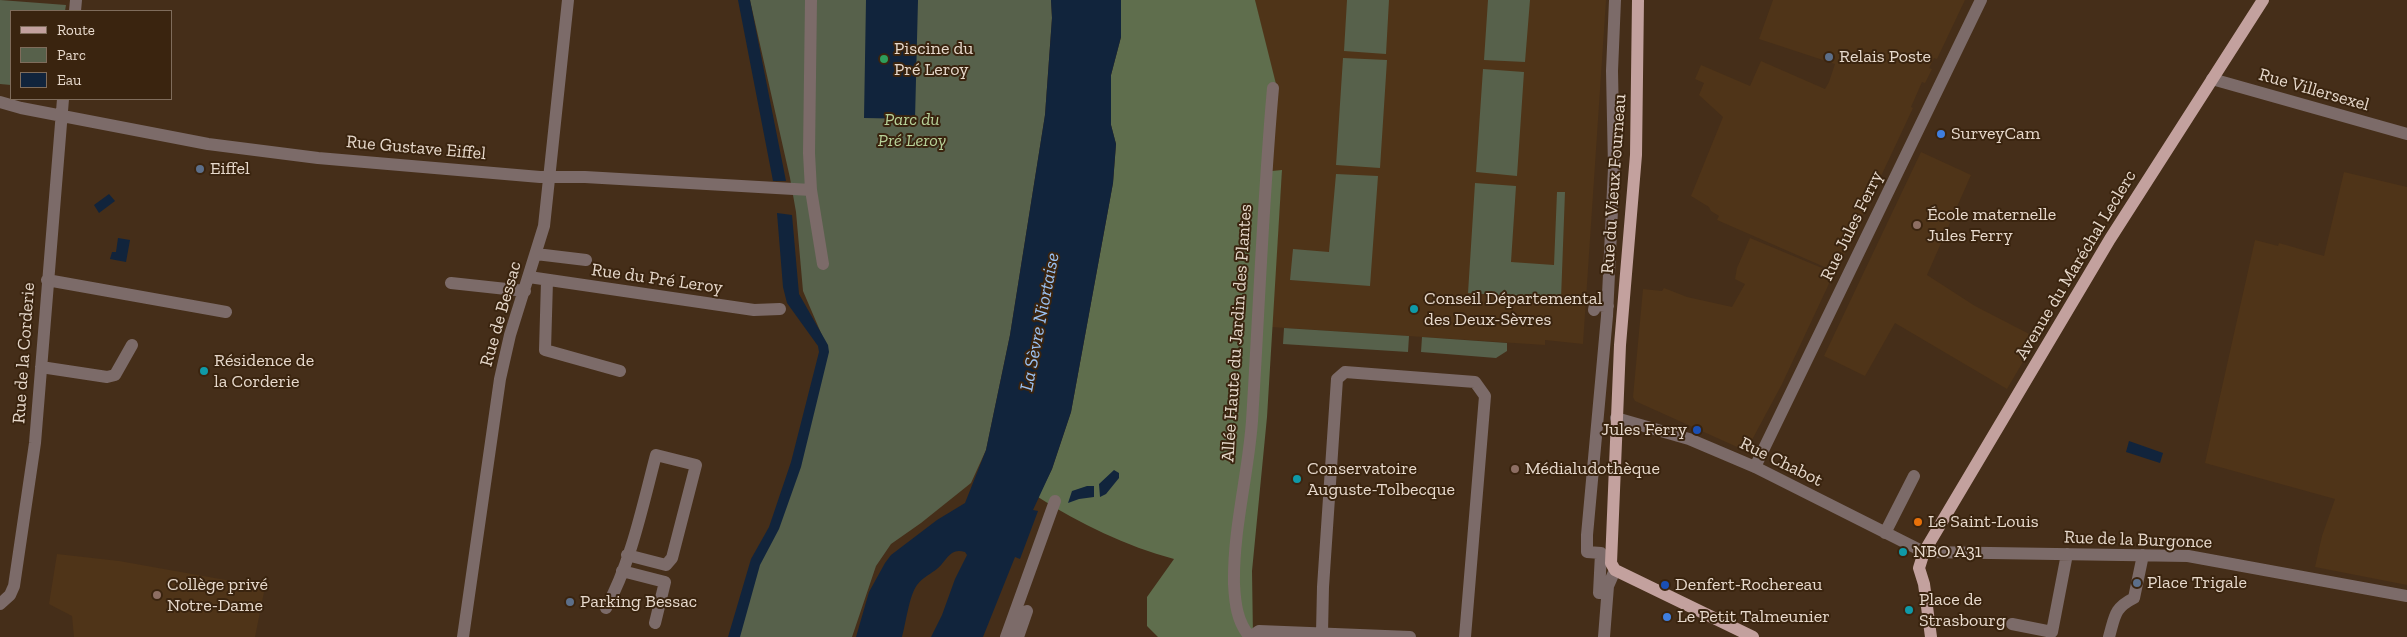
<!DOCTYPE html>
<html>
<head>
<meta charset="utf-8">
<style>
	body { margin:0 }
	#map { position:relative; width:2407px; height:637px; overflow:hidden; background:#452e19; font-family:"Zilla Slab",serif }
	canvas { display:block }
	.legend { position:absolute; left:10px; top:10px; width:162px; height:90px; box-sizing:border-box; background:#3a240f; border:1px solid #7f6c5b; margin:0; padding:6px 9px; list-style:none; font-size:15px; color:#e7d9cc }
	.legend li { display:flex; align-items:center; gap:10px; height:25px }
	.legend b { width:25px; border:1px solid #7f6c5b }
</style>
</head>
<body>
<div id="map">
<canvas width="2407" height="637"></canvas>
<ul class="legend">
<li><b style="height:6px;background:#c3a19e"></b>Route</li>
<li><b style="height:14px;background:#57614b"></b>Parc</li>
<li><b style="height:14px;background:#11243c"></b>Eau</li>
</ul>
</div>
<script>
const c = document.querySelector('canvas').getContext('2d');
c.lineJoin = 'round';
function fill(path, color) { c.fillStyle = color; c.fill(path, 'evenodd'); }
function trace(path, color, width, dash) { c.strokeStyle = color; c.lineWidth = width; c.lineCap = dash ? 'butt' : 'round'; c.setLineDash(dash || []); c.stroke(path); }
function write(font, color, halo, rows, align = 'center') {
  c.font = font + ' "Zilla Slab",serif'; c.lineWidth = 4; c.setLineDash([]); c.textBaseline = 'middle'; c.strokeStyle = halo; c.fillStyle = color; for (const [text, x, y, turn = 0] of rows) {
    c.save(); c.translate(x, y); c.rotate((+turn || 0) * Math.PI / 180); c.textAlign = isNaN(turn) ? turn : align; if (halo) c.strokeText(text, 0, 0); c.fillText(text, 0, 0); c.restore();
  }
}
fill(new Path2D(`
	M 1255,0 L 1606,0 L 1583,344 L 1545,340 L 1545,345 L 1271,327 L 1282,171 L 1271,171 L 1262,30 Z
	M 1773,0 L 1965,0 L 1937,59 L 1934,58 L 1929,68 L 1932,69 L 1925,83 L 1922,82 L 1911,107 L 1913,108 L 1836,272 L 1717,220 L 1719,216 L 1711,211 L 1709,207 L 1691,196 L 1723,117 L 1699,95 L 1704,83 L 1695,79 L 1701,65 L 1750,86 L 1761,61 L 1825,89 L 1829,82 L 1835,64 L 1759,39 Z
	M 1921,152 L 1971,175 L 1927,275 L 1975,306 L 2037,338 L 2007,389 L 1895,323 L 1865,376 L 1824,356 Z
	M 2344,172 L 2407,187 L 2407,585 L 2315,567 L 2322,536 L 2335,499 L 2205,463 L 2255,240 L 2278,246 L 2279,243 L 2324,256 Z
	M 1750,238 L 1834,273 L 1782,384 L 1746,451 L 1635,401 L 1633,397 L 1643,289 L 1662,291 L 1664,288 L 1687,297 L 1732,307 L 1745,284 L 1735,279 L 1737,268 Z
	M 57,554 L 119,561 L 265,587 L 255,637 L 74,637 L 72,616 L 49,604 Z`), '#4f3418');
fill(new Path2D(`
	M 0,0 L 66,5 L 65,11 L 11,11 L 11,85 L 0,84 Z
	M 750,0 L 1051,0 L 1052,18 L 1045,115 L 1010,335 L 986,450 L 971,483 L 921,523 L 891,544 L 876,566 L 852,637 L 737,637 L 756,569 L 775,530 L 827,347 L 803,291 L 796,212 L 790,178 Z
	M 1347,0 L 1389,0 L 1386,54 L 1344,51 Z
	M 1488,0 L 1530,0 L 1525,62 L 1484,60 Z
	M 1343,58 L 1387,60 L 1380,168 L 1336,165 Z
	M 1483,69 L 1524,72 L 1517,176 L 1476,172 Z
	M 1336,174 L 1378,176 L 1370,286 L 1290,280 L 1293,249 L 1329,252 Z
	M 1475,183 L 1516,186 L 1511,262 L 1554,265 L 1557,192 L 1565,192 L 1561,299 L 1468,293 Z
	M 1284,328 L 1409,336 L 1408,352 L 1283,344 Z
	M 1422,337 L 1507,343 L 1507,351 L 1496,358 L 1421,352 Z`), '#57614b');
fill(new Path2D(`
	M 1121,0 L 1255,0 L 1277,88 L 1272,171 L 1282,170 L 1267,417 L 1252,571 L 1253,637 L 1158,637 L 1147,626 L 1147,597 L 1174,559 C 1126,546 1080,524 1038,497 L 1052,469 L 1071,412 L 1113,183 L 1116,144 L 1111,125 L 1111,75 L 1121,37 Z`), '#5f6e4d');
fill(new Path2D(`
	M 738,0 L 750,0 L 786,181 L 773,181 Z
	M 866,0 L 918,0 L 915,119 L 864,118 Z
	M 1051,0 L 1121,0 L 1121,37 L 1111,75 L 1111,125 L 1116,144 L 1113,183 L 1071,412 L 1052,469 L 1033,510 L 1038,511 L 1020,559 L 1015,557 L 983,637 L 931,637 L 942,615 L 955,579 L 967,555 L 965,552 C 950,547 947,560 938,568 C 931,574 923,577 917,585 C 909,596 906,623 902,637 L 856,637 L 869,592 L 885,563 L 891,555 L 937,520 L 965,503 L 986,450 L 1010,335 L 1045,115 L 1052,18 Z
	M 109,194 L 115,201 L 99,213 L 94,205 Z
	M 777,213 L 792,215 L 799,294 L 828,345 L 829,352 L 801,467 L 779,529 L 760,565 L 740,637 L 728,637 L 751,559 L 769,527 L 791,462 L 819,352 L 818,346 L 787,303 L 783,287 Z
	M 118,238 L 130,240 L 126,262 L 110,259 L 112,252 L 116,252 Z
	M 2129,441 L 2163,453 L 2160,463 L 2126,452 Z
	M 1114,470 L 1119,473 L 1119,478 L 1106,494 L 1100,497 L 1099,484 Z
	M 1087,486 L 1094,486 L 1094,497 L 1079,499 L 1068,503 L 1072,491 Z`), '#11243c');
trace(new Path2D(`
	M 811,0 L 809,153 L 811,190 L 823,264
	M 75,11 L 76,0
	M 2212,79 L 2407,134
	M 0,102 L 21,108 L 208,144 L 318,158 L 540,177 L 585,177 L 811,190
	M 536,254 L 586,260
	M 529,277 L 754,310 L 780,309
	M 47,280 L 226,312
	M 547,281 L 545,350 L 620,371
	M 451,283 L 525,291
	M 1594,310 L 1595,305 L 1608,306
	M 41,367 L 107,377 L 115,375 L 132,345
	M 1616,418 L 1689,439 L 1755,467 L 1924,552 L 2188,556 L 2407,596
	M 1755,467 L 1981,0
	M 1885,533 L 1914,476
	M 622,571 L 665,582 L 655,623
	M 1599,593 L 1601,553 L 1587,552 L 1587,535 L 1607,316 L 1614,168 L 1612,71 L 1615,0
	M 0,604 L 10,595 L 14,586 L 35,443 L 63,99
	M 606,608 C 631,563 643,504 656,455 L 696,465 L 672,558 L 666,565 L 627,555
	M 2012,624 L 2052,632 L 2067,554
	M 1322,633 L 1323,587 L 1337,379 L 1345,372 L 1475,382 L 1485,396 L 1465,637
	M 463,637 L 500,379 L 510,335 L 544,226 L 568,0
	M 1006,637 L 1055,501
	M 1018,637 L 1027,611
	M 1250,637 C 1237,622 1235,603 1234,584 C 1233,529 1248,476 1252,421 C 1259,310 1263,199 1273,88
	M 1250,637 L 1259,631 L 1410,637
	M 1604,637 L 1608,586 L 1615,570
	M 2109,637 C 2115,616 2114,608 2134,598 L 2143,555`), '#7c6b69', 12);
trace(new Path2D(`
	M 1638,0 L 1636,155 L 1620,345 L 1611,563 L 1615,570 L 1753,637
	M 1931,637 L 1924,584 L 1919,568 L 1924,552 L 2110,239 L 2263,0`), '#c3a19e', 12);
for (const [x, y, r, color] of [
	[1829,57,5,"#5c6f8a"],
	[884,59,5,"#2e9e5b"],
	[1941,134,5,"#3f7fe0"],
	[200,169,5,"#5c6f8a"],
	[1917,225,5,"#8d6e63"],
	[1414,309,5,"#0f9aa8"],
	[204,371,5,"#0f9aa8"],
	[1697,430,5,"#1a4fb4"],
	[1515,469,5,"#8d6e63"],
	[1297,479,5,"#0f9aa8"],
	[1918,522,5,"#e8710a"],
	[1903,552,5,"#0f9aa8"],
	[2137,583,5,"#5c6f8a"],
	[1665,585,5,"#1a4fb4"],
	[157,595,5,"#8d6e63"],
	[570,602,5,"#5c6f8a"],
	[1909,610,5,"#0f9aa8"],
	[1667,617,5,"#3f7fe0"]
]) { const dot = new Path2D(); dot.arc(x, y, r, 0, 2 * Math.PI); c.fillStyle = color; c.fill(dot); trace(dot, '#3a240f', 2); }
write('18px', '#e7d9cc', '#3a240f', [
	["Piscine du",894,49],
	["Pré Leroy",894,70],
	["Relais Poste",1839,57],
	["SurveyCam",1951,134],
	["Eiffel",210,169],
	["École maternelle",1927,215],
	["Jules Ferry",1927,236],
	["Conseil Départemental",1424,299],
	["des Deux-Sèvres",1424,320],
	["Résidence de",214,361],
	["la Corderie",214,382],
	["Jules Ferry",1687,430,"right"],
	["Conservatoire",1307,469],
	["Auguste-Tolbecque",1307,490],
	["Médialudothèque",1525,469],
	["Le Saint-Louis",1928,522],
	["NBO A31",1913,552],
	["Place Trigale",2147,583],
	["Collège privé",167,585],
	["Notre-Dame",167,606],
	["Denfert-Rochereau",1675,585],
	["Place de",1919,600],
	["Strasbourg",1919,621],
	["Parking Bessac",580,602],
	["Le Petit Talmeunier",1677,617]
], 'left');
write('18px', '#e7d9cc', '#3a240f', [
	["Rue Villersexel",2314,90,16],
	["Rue Gustave Eiffel",416,148,5],
	["Rue du Vieux Fourneau",1614,184,-86],
	["Rue Jules Ferry",1852,226,-64],
	["Avenue du Maréchal Leclerc",2076,265,-59],
	["Rue du Pré Leroy",657,279,8],
	["Rue de Bessac",501,314,-74],
	["Allée Haute du Jardin des Plantes",1237,333,-86],
	["Rue de la Corderie",24,353,-86],
	["Rue Chabot",1781,462,26],
	["Rue de la Burgonce",2138,540,2]
]);
write('italic 18px', '#b8d299', '#3a240f', [
	["Parc du",912,120],
	["Pré Leroy",912,141]
]);
write('italic 19px', '#9bc2f3', '#3a240f', [
	["La Sèvre Niortaise",1040,322,-79]
]);
</script>
</body>
</html>
